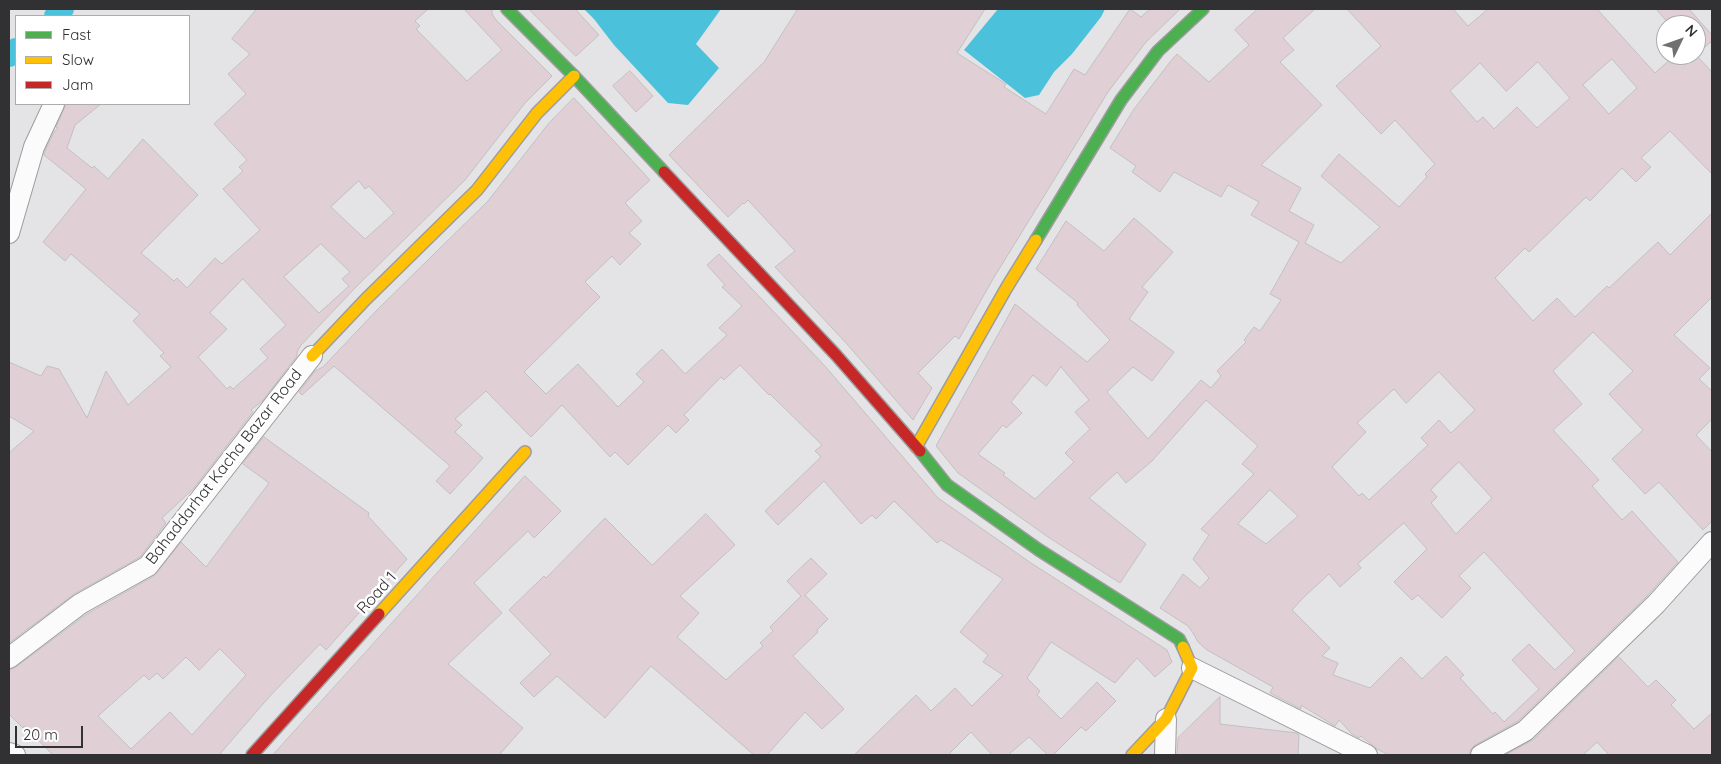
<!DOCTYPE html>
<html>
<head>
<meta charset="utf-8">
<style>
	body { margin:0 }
	#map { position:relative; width:1721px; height:764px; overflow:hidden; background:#e4e3e5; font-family:Quicksand,sans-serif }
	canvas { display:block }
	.frame { position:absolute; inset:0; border:10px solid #313032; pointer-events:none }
	.legend { position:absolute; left:15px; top:15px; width:175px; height:90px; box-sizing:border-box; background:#fff; border:1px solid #adacad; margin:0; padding:6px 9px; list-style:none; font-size:15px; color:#313032 }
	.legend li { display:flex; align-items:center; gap:10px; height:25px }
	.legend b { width:25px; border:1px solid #adacad }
	.north { position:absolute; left:1656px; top:15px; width:50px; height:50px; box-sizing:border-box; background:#fff; border:1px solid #adacad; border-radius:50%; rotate:48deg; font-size:14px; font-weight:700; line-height:20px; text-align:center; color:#313032 }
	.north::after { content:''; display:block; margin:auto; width:18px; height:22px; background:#706f71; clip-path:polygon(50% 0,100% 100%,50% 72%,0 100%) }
	.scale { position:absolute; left:15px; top:726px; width:68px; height:22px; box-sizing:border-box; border:2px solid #313032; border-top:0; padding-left:6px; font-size:15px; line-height:18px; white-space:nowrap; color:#313032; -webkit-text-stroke:4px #fff; paint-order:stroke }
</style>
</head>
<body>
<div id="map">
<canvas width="1721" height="764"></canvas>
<div class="frame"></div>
<ul class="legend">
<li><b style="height:6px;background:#4caf50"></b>Fast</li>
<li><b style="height:6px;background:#ffc107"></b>Slow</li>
<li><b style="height:6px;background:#c62828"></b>Jam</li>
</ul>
<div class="north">N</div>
<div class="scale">20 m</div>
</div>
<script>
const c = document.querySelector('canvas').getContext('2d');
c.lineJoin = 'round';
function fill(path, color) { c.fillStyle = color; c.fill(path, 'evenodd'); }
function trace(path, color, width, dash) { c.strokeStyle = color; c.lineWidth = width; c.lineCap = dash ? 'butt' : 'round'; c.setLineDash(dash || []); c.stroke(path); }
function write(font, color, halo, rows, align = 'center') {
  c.font = font + ' Quicksand,sans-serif'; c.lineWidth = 5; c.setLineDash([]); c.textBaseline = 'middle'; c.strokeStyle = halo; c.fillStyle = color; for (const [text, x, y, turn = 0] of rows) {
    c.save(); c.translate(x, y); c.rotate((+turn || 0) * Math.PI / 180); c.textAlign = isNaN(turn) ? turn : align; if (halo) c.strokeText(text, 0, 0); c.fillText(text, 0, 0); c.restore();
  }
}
fill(new Path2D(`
	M 584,9 L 721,9 L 696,44 L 719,68 L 688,105 L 668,103 L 614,45 L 594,19 Z
	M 998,9 L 1105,9 L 1101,17 L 1072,54 L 1054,72 L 1039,95 L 1025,98 L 964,50 Z`), '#4cc1db');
trace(new Path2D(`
	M 56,16 L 62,9
	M 9,55 L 16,50`), '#4cc1db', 24);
const building = new Path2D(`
	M 257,9 L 428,9 L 415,21 L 420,26 L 416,29 L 467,81 L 502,50 L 464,9 L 492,9 L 492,14 L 496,20 L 552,76 L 525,103 L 465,180 L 355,288 L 301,345 L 297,352 L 297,356 L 263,400 L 251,410 L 253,412 L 193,489 L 162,518 L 166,523 L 140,557 L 74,594 L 9,643 L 9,453 L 34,431 L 9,416 L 9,362 L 41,376 L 47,366 L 59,369 L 87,418 L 106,371 L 128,405 L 171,367 L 160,356 L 164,353 L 133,321 L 140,314 L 71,254 L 65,261 L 43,242 L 86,189 L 44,155 L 45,151 L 54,132 L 58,128 L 56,127 L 66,104 L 101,104 L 75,125 L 67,148 L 92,168 L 94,166 L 108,179 L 143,139 L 198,195 L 141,253 L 174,281 L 177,278 L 187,288 L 215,258 L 222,264 L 260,230 L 223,189 L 243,171 L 239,167 L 247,160 L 214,124 L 246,94 L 228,74 L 250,54 L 232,39 ZM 359,181 L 365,189 L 369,186 L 394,213 L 365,239 L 331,207 ZM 321,244 L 350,272 L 342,279 L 349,286 L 319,313 L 284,277 ZM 243,279 L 286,325 L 260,349 L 268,358 L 233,389 L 230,386 L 227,389 L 198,357 L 227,329 L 210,313 Z
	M 529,9 L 575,9 L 599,35 L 576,56 Z
	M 798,9 L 985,9 L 957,53 L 1006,84 L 1004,87 L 1046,114 L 1074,69 L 1085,75 L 1130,9 L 1141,17 L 1150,9 L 1180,9 L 1146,42 L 1108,92 L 993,279 L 959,339 L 955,336 L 918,373 L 932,388 L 913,420 L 847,344 L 775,267 L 795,251 L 748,200 L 744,204 L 743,203 L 728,217 L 669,155 L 764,62 Z
	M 1258,9 L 1315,9 L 1283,38 L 1294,50 L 1280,62 L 1322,105 L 1261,165 L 1301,188 L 1289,211 L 1314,225 L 1305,243 L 1341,263 L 1380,227 L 1321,176 L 1339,154 L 1399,207 L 1427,177 L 1425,174 L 1435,164 L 1395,120 L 1381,134 L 1336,86 L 1381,46 L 1347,9 L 1453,9 L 1468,26 L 1488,9 L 1597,9 L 1655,73 L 1675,55 L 1696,55 L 1696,25 L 1670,25 L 1656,9 L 1689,9 L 1712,35 L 1712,41 L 1696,55 L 1712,72 L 1712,174 L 1670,131 L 1641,158 L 1651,167 L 1636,182 L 1622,168 L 1590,201 L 1586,197 L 1529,252 L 1525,248 L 1495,278 L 1533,321 L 1557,298 L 1575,317 L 1607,286 L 1609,288 L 1658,242 L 1670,255 L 1712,213 L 1712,297 L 1674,335 L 1710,368 L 1699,379 L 1712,391 L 1712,419 L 1696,435 L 1712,452 L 1712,521 L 1703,530 L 1659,482 L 1645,494 L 1612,459 L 1643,430 L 1609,394 L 1633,371 L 1593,332 L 1553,371 L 1582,404 L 1553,430 L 1599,480 L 1592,486 L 1622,520 L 1632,511 L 1678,562 L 1647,596 L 1518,721 L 1475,745 L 1471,749 L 1469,755 L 1389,755 L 1377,749 L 1361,736 L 1359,738 L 1352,734 L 1339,720 L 1335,726 L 1301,705 L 1301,709 L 1270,693 L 1273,687 L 1207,650 L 1198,642 L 1193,633 L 1188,626 L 1160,608 L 1183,574 L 1200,588 L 1209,578 L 1193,559 L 1209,535 L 1201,529 L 1254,474 L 1242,464 L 1258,446 L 1206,400 L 1152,461 L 1126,483 L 1117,472 L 1089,498 L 1146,544 L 1120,583 L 1048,537 L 958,473 L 936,446 L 1015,304 L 1087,362 L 1110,340 L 1077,305 L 1078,303 L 1036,269 L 1066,221 L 1104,251 L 1134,218 L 1173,252 L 1142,287 L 1148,292 L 1129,319 L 1174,352 L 1152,381 L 1133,367 L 1107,392 L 1148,439 L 1201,380 L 1211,388 L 1221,376 L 1217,371 L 1246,342 L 1244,340 L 1254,327 L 1260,331 L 1281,300 L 1270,294 L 1299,242 L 1251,215 L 1259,202 L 1228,185 L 1221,197 L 1174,172 L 1160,192 L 1132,172 L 1136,166 L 1110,148 L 1134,109 L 1170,62 L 1177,54 L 1209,82 L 1249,45 L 1235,30 ZM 1612,59 L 1637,88 L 1609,114 L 1583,85 ZM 1538,62 L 1570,98 L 1537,128 L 1517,107 L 1494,129 L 1483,117 L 1477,122 L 1450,91 L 1480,63 L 1506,91 ZM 1061,367 L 1089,400 L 1075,412 L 1090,429 L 1065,453 L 1074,462 L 1035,499 L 1003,475 L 1005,473 L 978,454 L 1003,425 L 1006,428 L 1022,413 L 1011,402 L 1033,375 L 1046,386 ZM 1439,372 L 1475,410 L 1451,433 L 1439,420 L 1421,438 L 1428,445 L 1369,500 L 1362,493 L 1359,496 L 1332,467 L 1366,432 L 1357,423 L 1394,389 L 1406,403 ZM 1459,462 L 1492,498 L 1456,534 L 1431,503 L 1437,497 L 1431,490 ZM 1270,490 L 1298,516 L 1266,544 L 1238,524 ZM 1404,523 L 1427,549 L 1394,582 L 1412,600 L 1418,595 L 1442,618 L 1471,588 L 1459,576 L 1484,552 L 1575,651 L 1555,670 L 1529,644 L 1512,660 L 1539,689 L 1504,722 L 1495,712 L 1493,714 L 1460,678 L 1464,675 L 1446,656 L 1422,679 L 1401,657 L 1370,688 L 1333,675 L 1338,663 L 1322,656 L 1330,648 L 1292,610 L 1304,597 L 1329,574 L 1340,587 L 1361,568 L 1358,564 Z
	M 630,71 L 653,96 L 636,112 L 613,86 Z
	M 574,98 L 650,180 L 625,203 L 642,221 L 629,233 L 641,244 L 620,265 L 612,256 L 585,282 L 600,297 L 524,372 L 546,394 L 578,364 L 618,407 L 644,382 L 636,374 L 662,349 L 685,374 L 727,335 L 719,328 L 742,306 L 722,287 L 725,285 L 707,265 L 719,254 L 824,365 L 938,498 L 1031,563 L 1167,650 L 1172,662 L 1155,677 L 1137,658 L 1115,683 L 1051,642 L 1027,678 L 1040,691 L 1037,695 L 1061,719 L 1097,682 L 1116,701 L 1086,731 L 1081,727 L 1053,755 L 1048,755 L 1029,737 L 1008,755 L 992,755 L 971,732 L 948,755 L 854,755 L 916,695 L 931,711 L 955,688 L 972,706 L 1003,675 L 983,662 L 988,655 L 960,632 L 1003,579 L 941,540 L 937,543 L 894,501 L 876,519 L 872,515 L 861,524 L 824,481 L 778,525 L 765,511 L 821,457 L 815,451 L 822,445 L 770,394 L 769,395 L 740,365 L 724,380 L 721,377 L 684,415 L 689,420 L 676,433 L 668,425 L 628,465 L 615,452 L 610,457 L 562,405 L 531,437 L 486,391 L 455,419 L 462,425 L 455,432 L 483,458 L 450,494 L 436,481 L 450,466 L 334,366 L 302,395 L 299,392 L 315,371 L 323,367 L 377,310 L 488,201 L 549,123 Z
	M 264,437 L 369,513 L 368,516 L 407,559 L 326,650 L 320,644 L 270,696 L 219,755 L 53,755 L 24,726 L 23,728 L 9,714 L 9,670 L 16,667 L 87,614 L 154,576 L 181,542 L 206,567 L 269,483 L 243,464 ZM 220,649 L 246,675 L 192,735 L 170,712 L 131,749 L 98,716 L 144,675 L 149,680 L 157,673 L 163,679 L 186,657 L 199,670 Z
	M 525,476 L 561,511 L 534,538 L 528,531 L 474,583 L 502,613 L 448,664 L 523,728 L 499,755 L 273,755 Z
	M 706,514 L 735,545 L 680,596 L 699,613 L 677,637 L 726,680 L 763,646 L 760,643 L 773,631 L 770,627 L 801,596 L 787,581 L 811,558 L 827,574 L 805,595 L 828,619 L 817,630 L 818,632 L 793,656 L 844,709 L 822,729 L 805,712 L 767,755 L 754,755 L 651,666 L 605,718 L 557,676 L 534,697 L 520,683 L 551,654 L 509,610 L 544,576 L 546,578 L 605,518 L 652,565 Z
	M 1619,657 L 1648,687 L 1656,680 L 1676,700 L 1671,705 L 1694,729 L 1712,713 L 1712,755 L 1609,755 L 1597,742 L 1583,755 L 1505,755 L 1533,740 Z
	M 1220,697 L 1220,724 L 1297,733 L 1299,735 L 1298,755 L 1177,755 L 1178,738 Z`);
fill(building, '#e0d0d6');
trace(building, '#c1c0c1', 1);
const street = new Path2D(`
	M 9,233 L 34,147 L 54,104
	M 9,658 L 80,604 L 148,566 L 312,356
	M 1192,668 L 1367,755
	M 9,753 L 15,755
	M 1165,755 L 1166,719
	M 1481,755 L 1525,731 L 1656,604 L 1712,542`);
const fast = new Path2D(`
	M 507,9 L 574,76 L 664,172
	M 1036,240 L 1121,100 L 1158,51 L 1203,9
	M 920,451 L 947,485 L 1039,550 L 1179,639 L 1183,647`);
const slow = new Path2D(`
	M 312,356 L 366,299 L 477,190 L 537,113 L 574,76
	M 916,447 L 1007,287 L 1036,240
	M 379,614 L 525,452
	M 1132,755 L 1166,719 L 1192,668 L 1183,647`);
const jam = new Path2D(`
	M 664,172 L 836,355 L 920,451
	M 252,755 L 379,614`);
trace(street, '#9d9c9e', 22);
trace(fast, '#9d9c9e', 14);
trace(slow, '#9d9c9e', 14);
trace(jam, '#9d9c9e', 14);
trace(street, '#fbfbfb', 20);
trace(fast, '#4caf50', 11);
trace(slow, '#ffc107', 11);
trace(jam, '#c62828', 11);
write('16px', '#313032', '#fff', [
	["Bahaddarhat Kacha Bazar Road",224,467,-52],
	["Road 1",377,593,-48]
]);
</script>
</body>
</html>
